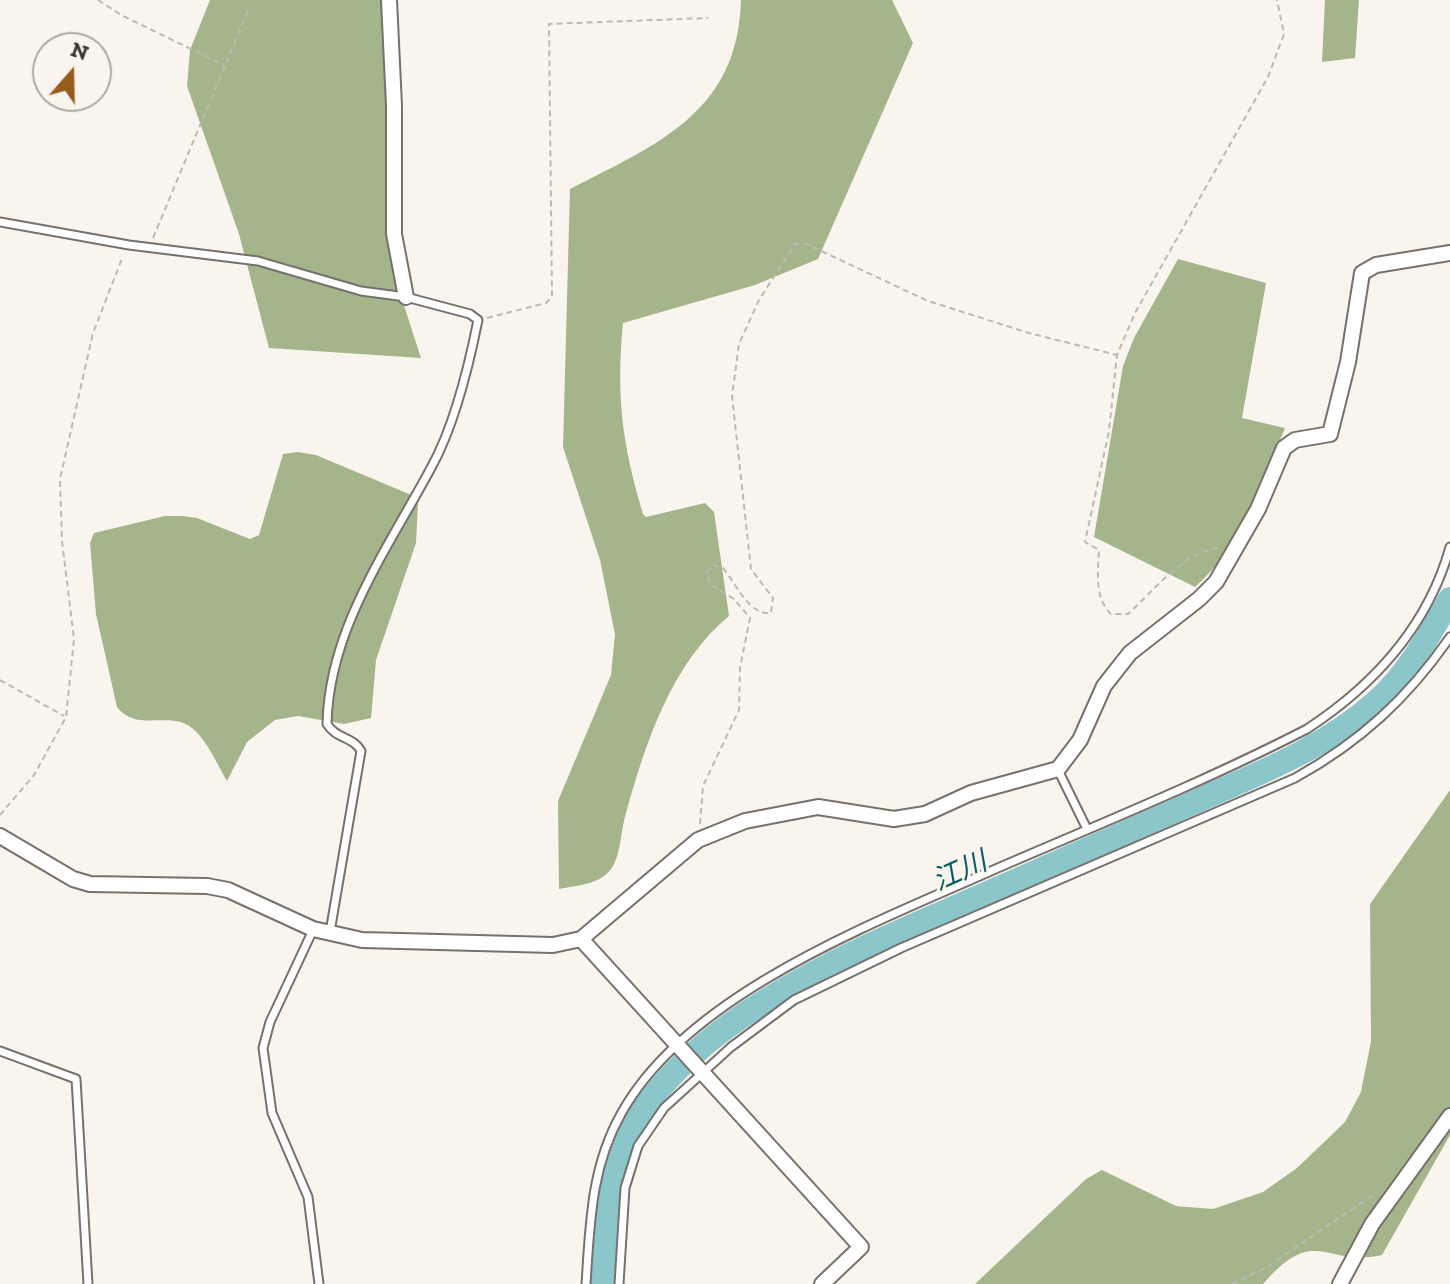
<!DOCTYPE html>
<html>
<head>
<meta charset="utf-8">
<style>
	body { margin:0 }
	#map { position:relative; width:1450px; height:1284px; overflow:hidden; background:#faf4ee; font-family:"Zilla Slab",serif }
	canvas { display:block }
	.north { position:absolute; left:32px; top:32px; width:80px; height:80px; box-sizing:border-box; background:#faf4ee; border:2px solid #ada8a4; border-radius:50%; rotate:20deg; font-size:22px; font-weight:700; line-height:32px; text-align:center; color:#393735 }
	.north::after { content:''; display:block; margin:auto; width:28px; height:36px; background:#995c1f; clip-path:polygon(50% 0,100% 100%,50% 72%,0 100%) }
</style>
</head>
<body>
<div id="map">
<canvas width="1450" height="1284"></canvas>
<div class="north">N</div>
</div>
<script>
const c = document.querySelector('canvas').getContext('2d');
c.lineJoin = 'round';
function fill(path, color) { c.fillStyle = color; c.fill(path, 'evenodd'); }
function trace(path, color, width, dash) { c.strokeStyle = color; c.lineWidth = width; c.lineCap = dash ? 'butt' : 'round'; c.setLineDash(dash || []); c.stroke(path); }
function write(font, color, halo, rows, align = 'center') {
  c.font = font + ' "Zilla Slab","Noto Sans JP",serif'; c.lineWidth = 6; c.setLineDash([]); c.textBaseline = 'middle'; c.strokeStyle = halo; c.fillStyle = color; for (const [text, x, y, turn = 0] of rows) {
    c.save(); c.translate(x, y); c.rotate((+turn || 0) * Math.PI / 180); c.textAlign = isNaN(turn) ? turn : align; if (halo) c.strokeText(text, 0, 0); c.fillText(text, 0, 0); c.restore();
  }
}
fill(new Path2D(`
	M 210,0 L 382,0 L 399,290 L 421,358 L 269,348 L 239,234 L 187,86 L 190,50 Z
	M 741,0 L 892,0 L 913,43 L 818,259 L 755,285 L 623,323 C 616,397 622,443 643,514 L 646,517 L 705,503 L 714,512 L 729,616 C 671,664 646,742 626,813 C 621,828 621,852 613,866 C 602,885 578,885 559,889 L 558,801 L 611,675 L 615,634 L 600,560 L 563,447 L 570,189 C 658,144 738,112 741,0 Z
	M 1325,0 L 1359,0 L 1355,58 L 1322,62 Z
	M 1178,259 L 1266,283 L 1242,418 L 1285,428 C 1262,483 1241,547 1195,587 L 1094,537 L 1123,366 L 1134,338 Z
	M 298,452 L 316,455 L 409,494 L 418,504 L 416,543 L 376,660 L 371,718 L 344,724 L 298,716 L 275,720 L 247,742 L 227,781 C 217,764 207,740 192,728 C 169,710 137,733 117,707 L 96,614 L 90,543 L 94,533 L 165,516 L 182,516 L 197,518 L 250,539 L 259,535 L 283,454 Z
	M 1450,790 L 1450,1135 L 1382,1255 C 1325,1268 1316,1223 1263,1284 L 975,1284 L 1086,1179 L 1102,1170 L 1176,1206 L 1213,1209 L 1263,1192 L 1297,1168 L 1345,1122 L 1361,1092 L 1371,1041 L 1370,904 Z`), '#a5b58b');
trace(new Path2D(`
	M 603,1284 C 606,1239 603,1189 622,1147 C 680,1019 859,949 981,896 C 1053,864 1125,832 1197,801 C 1259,773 1325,748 1376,702 C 1408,674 1429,635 1450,599`), '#8bc6cb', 24);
const service = new Path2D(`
	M 0,222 L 129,245 L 258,261 L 361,291 L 406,297 L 470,314 L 478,320 C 469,365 454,426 432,466 C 389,547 329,628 327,724 C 336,739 354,737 361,751 L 330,932
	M 1058,770 L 1087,829
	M 313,930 L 270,1022 L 263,1048 L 272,1113 L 308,1197 L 319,1284
	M 0,1051 L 76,1079 L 88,1284
	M 586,1284 C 590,1224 591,1167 621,1114 C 687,994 872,924 991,871 C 1097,825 1204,782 1307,729 C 1374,685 1428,626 1450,547
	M 619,1284 L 625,1188 L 638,1146 L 664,1108 L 731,1047 L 794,1000 L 901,948 L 1295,778 C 1360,742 1408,698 1450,637`);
const minor = new Path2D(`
	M 389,0 L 394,106 L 394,234 L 406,297
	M 0,836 L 73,879 L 90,884 L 207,886 L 228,890 L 313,929 L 362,940 L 553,945 L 581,939 L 698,840 L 745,821 L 818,807 L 894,819 L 925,814 L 971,793 L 1058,769 L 1080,740 L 1104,686 L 1130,653 L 1199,599 L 1216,582 L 1258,509 L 1284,448 L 1295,440 L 1330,434 L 1348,362 L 1362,273 L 1376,265 L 1450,253
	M 581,939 L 861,1247 L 822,1284
	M 1340,1284 L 1372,1224 L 1450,1116`);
trace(service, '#76716c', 11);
trace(minor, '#76716c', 18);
trace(new Path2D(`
	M 98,0 L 121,15 L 224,65
	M 153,238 L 249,8
	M 487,318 L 546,303 L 552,297 L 549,24 L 708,18
	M 1218,548 C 1183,553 1153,591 1128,614 L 1111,614 C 1094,598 1098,571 1099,550 L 1085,542 L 1109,431 L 1117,355 L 1135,313 L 1268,77 L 1284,34 L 1277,0
	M 0,680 L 64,716
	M 0,815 L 34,775 L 66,717 L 74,639 L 62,541 L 60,479 L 93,333 L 123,256
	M 700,824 L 703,786 L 739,710 L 740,668 L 750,618 L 734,599 L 710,584 L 707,572 L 714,565 L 723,568 C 736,583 749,616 771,613 L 773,598 L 751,569 L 732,396 L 739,344 L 759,300 L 795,244 L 806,244 L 928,301 L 1029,333 L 1117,355
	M 1232,1284 L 1267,1267 L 1376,1193`), '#bcb8b3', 2, [6, 4]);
trace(service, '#fff', 7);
trace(minor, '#fff', 14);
write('italic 28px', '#055d63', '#faf4ee', [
	["江川",960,872,-24]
]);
</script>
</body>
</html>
